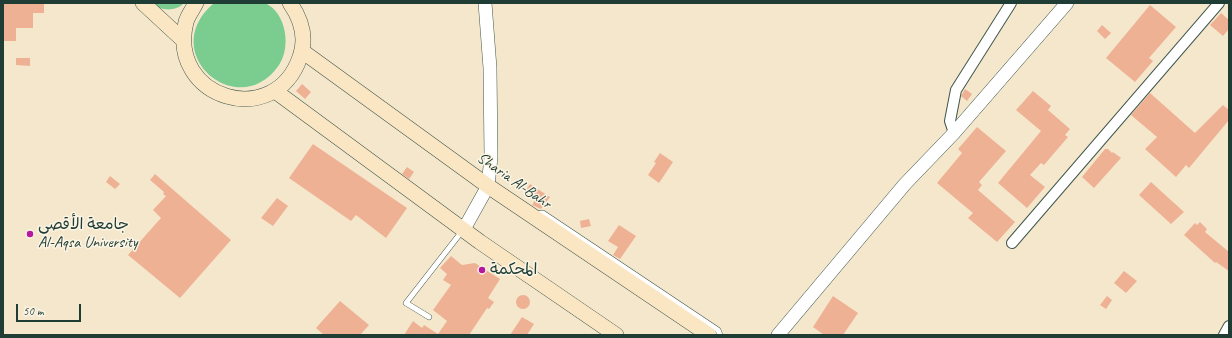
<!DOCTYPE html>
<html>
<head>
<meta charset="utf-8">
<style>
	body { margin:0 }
	#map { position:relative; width:1232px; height:338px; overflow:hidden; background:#f4e7cc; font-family:Caveat,sans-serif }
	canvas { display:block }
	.frame { position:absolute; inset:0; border:4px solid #1f3d34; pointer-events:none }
	.scale { position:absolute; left:16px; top:304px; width:65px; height:18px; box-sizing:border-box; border:2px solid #1f3d34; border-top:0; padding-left:5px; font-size:12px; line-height:14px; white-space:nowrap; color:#1f3d34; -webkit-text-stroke:3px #fcf5e5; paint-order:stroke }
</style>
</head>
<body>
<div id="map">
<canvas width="1232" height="338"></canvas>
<div class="frame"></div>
<div class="scale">50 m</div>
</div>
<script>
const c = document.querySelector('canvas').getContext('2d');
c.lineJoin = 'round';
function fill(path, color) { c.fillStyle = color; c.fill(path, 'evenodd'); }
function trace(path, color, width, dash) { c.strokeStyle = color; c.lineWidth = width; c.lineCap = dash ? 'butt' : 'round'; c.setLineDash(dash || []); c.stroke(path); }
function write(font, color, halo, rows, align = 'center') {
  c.font = font + ' Caveat,"Playpen Sans Arabic",sans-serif'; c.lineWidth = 3; c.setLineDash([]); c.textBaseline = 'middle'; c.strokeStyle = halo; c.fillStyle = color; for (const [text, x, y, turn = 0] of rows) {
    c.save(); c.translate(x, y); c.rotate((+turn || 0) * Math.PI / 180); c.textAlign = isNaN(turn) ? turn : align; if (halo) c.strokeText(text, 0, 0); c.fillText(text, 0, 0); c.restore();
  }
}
fill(new Path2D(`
	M 151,3 L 184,3 C 176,12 160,11 151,3 Z
	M 214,3 C 223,3 259,0 265,3 C 287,13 291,48 279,65 C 239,124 155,53 214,3 Z`), '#7bcd8f');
fill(new Path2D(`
	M 3,3 L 44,3 L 44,13 L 33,13 L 33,28 L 16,28 L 16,41 L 3,41 Z
	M 1150,5 L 1176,27 L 1149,58 L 1153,61 L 1135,82 L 1106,58 Z
	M 1221,13 L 1229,20 L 1229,29 L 1223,36 L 1210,25 Z
	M 1102,25 L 1111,33 L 1105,39 L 1097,31 Z
	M 16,58 L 30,58 L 30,66 L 16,65 Z
	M 302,84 L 311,92 L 305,99 L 296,91 Z
	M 965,89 L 972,94 L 967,101 L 961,96 Z
	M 1033,91 L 1051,106 L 1048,110 L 1070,129 L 1065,135 L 1068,137 L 1044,165 L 1041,163 L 1030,175 L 1045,187 L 1027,208 L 998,183 L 1041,131 L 1016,110 Z
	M 1150,93 L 1195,133 L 1223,105 L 1229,110 L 1229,120 L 1189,168 L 1186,165 L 1176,177 L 1145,149 L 1157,137 L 1131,115 Z
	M 977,127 L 1006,151 L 979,182 L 982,185 L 978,190 L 1015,222 L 997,242 L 968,218 L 973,213 L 937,183 L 962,153 L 958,149 Z
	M 313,144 L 407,208 L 386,238 L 356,215 L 351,221 L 289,178 Z
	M 1105,149 L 1108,149 L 1112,153 L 1113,152 L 1121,158 L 1094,188 L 1082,177 Z
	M 660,153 L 673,162 L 659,183 L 648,175 L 656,163 L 654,162 Z
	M 407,167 L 414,172 L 409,179 L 402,174 Z
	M 155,174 L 231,240 L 180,298 L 128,255 L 161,218 L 153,210 L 166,196 L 163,194 L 164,192 L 150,180 Z
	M 110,176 L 120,184 L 115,189 L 106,182 Z
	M 1151,182 L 1184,212 L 1171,224 L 1139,195 Z
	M 530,184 L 550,197 L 541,209 L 532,205 L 537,197 L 526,190 Z
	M 277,198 L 288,206 L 273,226 L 261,218 Z
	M 589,219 L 591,226 L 581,228 L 580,221 Z
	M 1200,222 L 1207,229 L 1205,232 L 1229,252 L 1229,271 L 1216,262 L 1215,263 L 1184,235 L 1195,223 L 1197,225 Z
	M 619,225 L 636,236 L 620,259 L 613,255 L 618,247 L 608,241 Z
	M 451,256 L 462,265 L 475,263 L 500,279 L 488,298 L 494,302 L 489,309 L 487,308 L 469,335 L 404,335 L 413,321 L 422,328 L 424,325 L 438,334 L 447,321 L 433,310 L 451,285 L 443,280 L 447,274 L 440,268 Z
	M 1124,271 L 1137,281 L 1126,293 L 1114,283 Z
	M516 302a7 7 0 1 1 14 0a7 7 0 1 1-14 0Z
	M 833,296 L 858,313 L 843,335 L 824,335 L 813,327 Z
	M 1107,296 L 1112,300 L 1106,309 L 1100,305 Z
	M 340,301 L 369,325 L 360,335 L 324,335 L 316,328 Z
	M 522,317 L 534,324 L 527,335 L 510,335 Z`), '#efb194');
const service = new Path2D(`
	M 536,214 L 543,213 L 718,330 L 720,335
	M 429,317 L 406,303 L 463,230`);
const minor = new Path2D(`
	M 954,133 L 950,121 L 956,90 L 1011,3
	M 1012,243 L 1219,3
	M 1224,335 L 1229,326`);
const tertiary = new Path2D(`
	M 464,229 L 488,186 L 491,157 L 490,68 L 485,3
	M 778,335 L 905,184 L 954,133 L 1067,3`);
const secondary = new Path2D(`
	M 143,3 L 183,40
	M 196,3 C 193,9 188,15 186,22 C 167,99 275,131 300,57 C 307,38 301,19 290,3
	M 302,51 L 488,186 L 709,335
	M 275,91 L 480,242 L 616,335`);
trace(service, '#3f564b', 6);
trace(minor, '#3f564b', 12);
trace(tertiary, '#3f564b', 14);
trace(secondary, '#3f564b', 16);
trace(service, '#fff', 5);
trace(minor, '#fff', 10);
trace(tertiary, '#fff', 13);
trace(secondary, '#fbe6c4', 15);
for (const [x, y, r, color] of [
	[30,234,4,"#b5179e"],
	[482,270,4,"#b5179e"]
]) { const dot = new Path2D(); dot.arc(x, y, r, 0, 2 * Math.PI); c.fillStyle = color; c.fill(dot); trace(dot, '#fcf5e5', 1.5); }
write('16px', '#1f3d34', '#fcf5e5', [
	["Sharia Al-Bahr",514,181,35]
]);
write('16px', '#1f3d34', '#fcf5e5', [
	["جامعة الأقصى",38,225],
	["Al-Aqsa University",38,243],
	["المحكمة",490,270]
], 'left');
</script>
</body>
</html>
